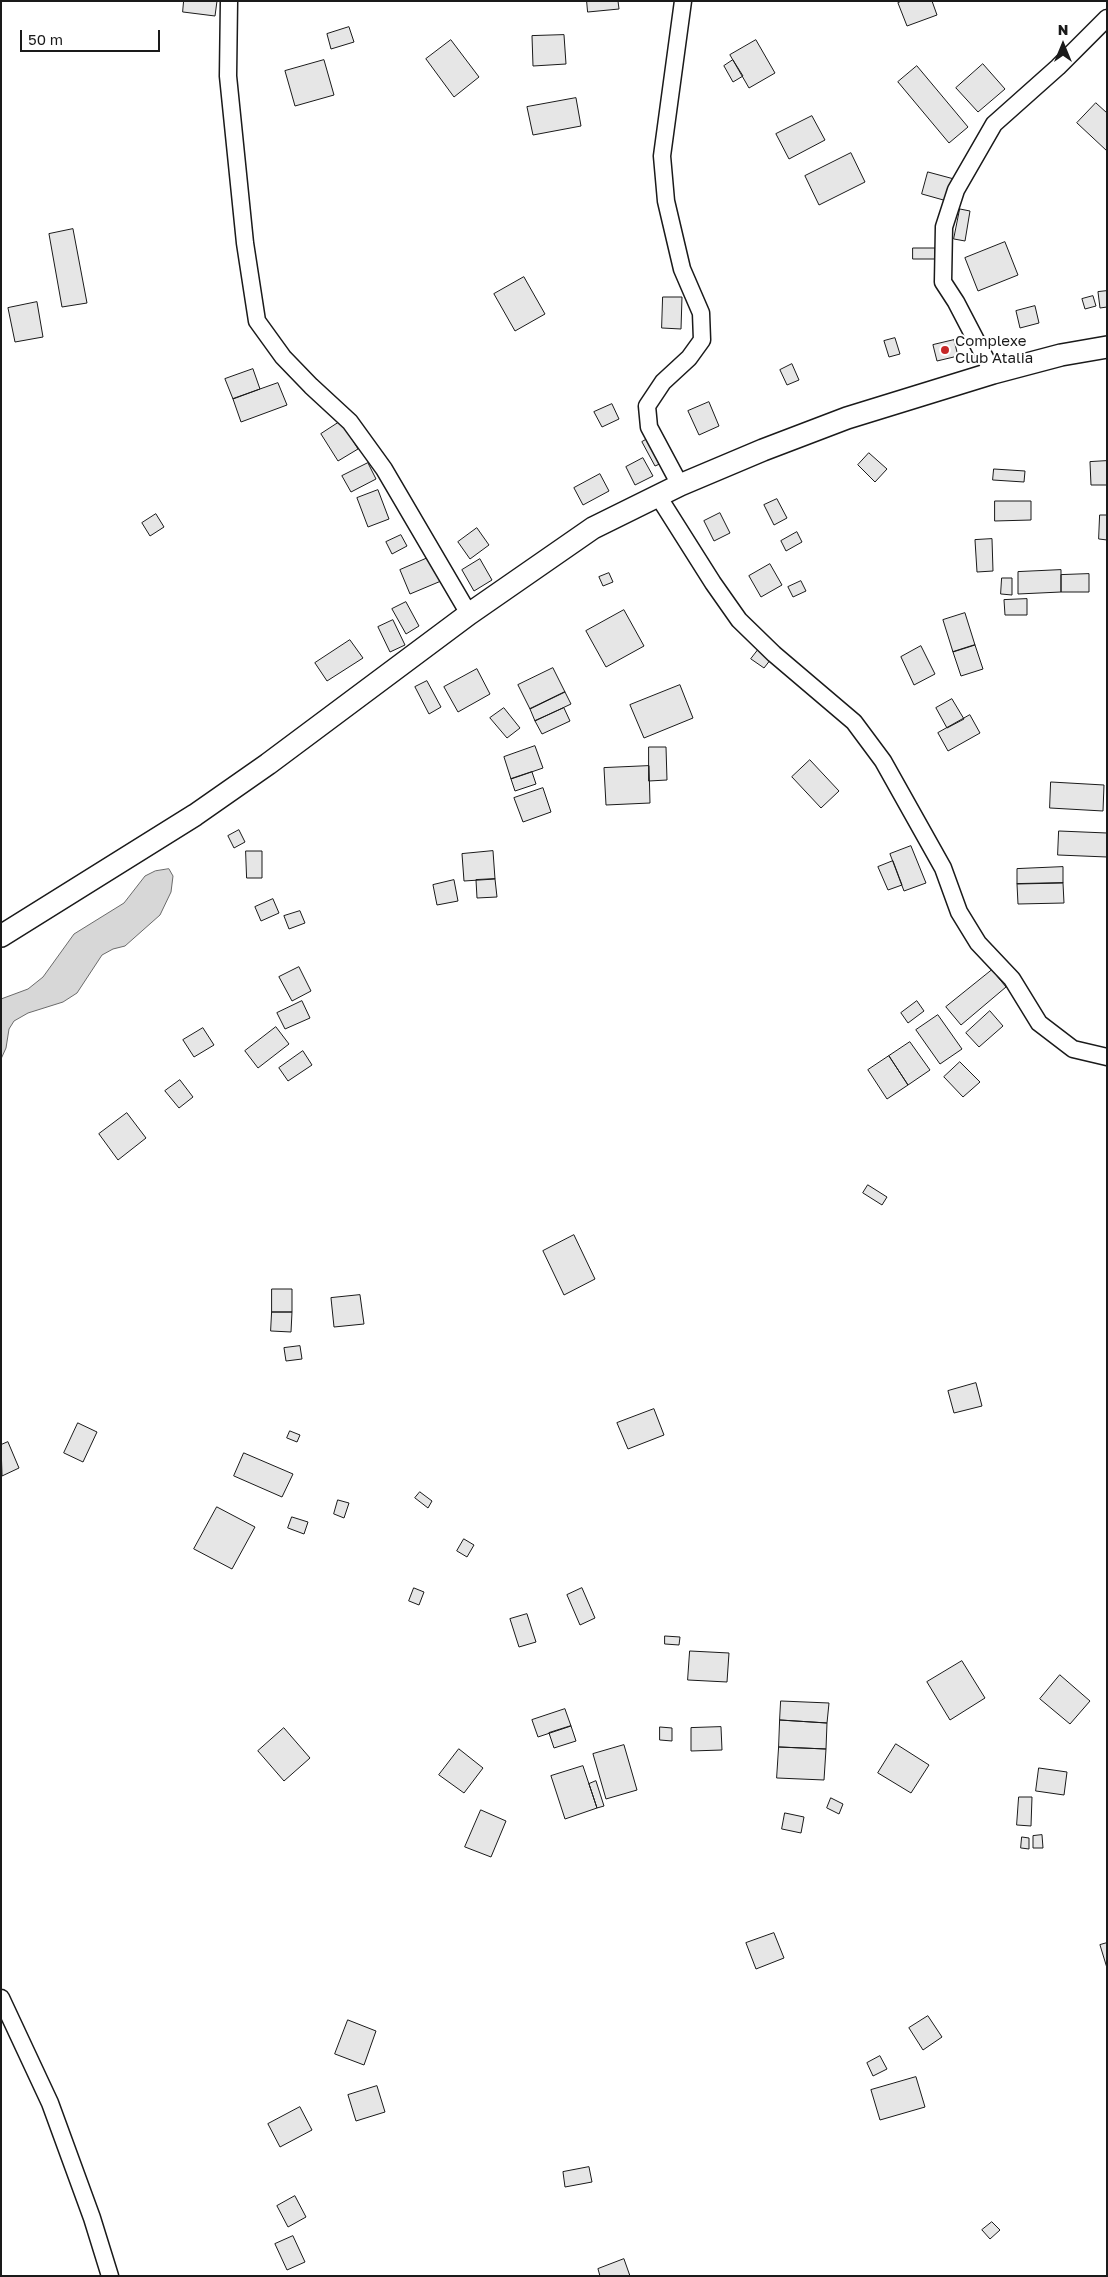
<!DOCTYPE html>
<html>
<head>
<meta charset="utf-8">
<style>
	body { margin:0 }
	#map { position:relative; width:1108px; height:2277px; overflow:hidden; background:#fff; font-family:"Golos Text",sans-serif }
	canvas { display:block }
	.frame { position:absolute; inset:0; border:2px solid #1a1a1a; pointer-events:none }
	.north { position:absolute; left:1038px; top:20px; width:50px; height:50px; -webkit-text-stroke:4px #fff; paint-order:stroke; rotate:0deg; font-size:14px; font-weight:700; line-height:20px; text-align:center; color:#1a1a1a }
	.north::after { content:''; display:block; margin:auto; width:18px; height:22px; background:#1a1a1a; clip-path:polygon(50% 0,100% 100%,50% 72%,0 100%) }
	.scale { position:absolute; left:20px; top:30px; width:140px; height:22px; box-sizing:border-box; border:2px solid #1a1a1a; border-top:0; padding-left:6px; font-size:15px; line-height:18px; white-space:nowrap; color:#1a1a1a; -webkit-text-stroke:4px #fff; paint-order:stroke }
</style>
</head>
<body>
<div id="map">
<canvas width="1108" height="2277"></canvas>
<div class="frame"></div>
<div class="north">N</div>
<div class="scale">50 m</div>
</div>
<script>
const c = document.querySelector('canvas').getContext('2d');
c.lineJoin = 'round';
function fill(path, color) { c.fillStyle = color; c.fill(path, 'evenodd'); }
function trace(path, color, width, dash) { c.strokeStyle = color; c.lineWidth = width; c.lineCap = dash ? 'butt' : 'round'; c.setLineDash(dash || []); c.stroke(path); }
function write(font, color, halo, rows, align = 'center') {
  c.font = font + ' "Golos Text",sans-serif'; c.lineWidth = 4; c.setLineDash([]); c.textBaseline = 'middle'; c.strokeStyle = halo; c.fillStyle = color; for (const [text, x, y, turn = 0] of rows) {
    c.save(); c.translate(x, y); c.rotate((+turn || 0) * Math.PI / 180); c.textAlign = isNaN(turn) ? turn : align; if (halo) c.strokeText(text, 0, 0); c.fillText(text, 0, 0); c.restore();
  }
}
const water = new Path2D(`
	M 169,869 L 173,876 L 171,892 L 160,915 L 125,946 L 113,949 L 102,955 L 77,993 L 63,1002 L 28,1013 L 14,1021 L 9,1029 L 6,1048 L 1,1059 L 1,999 L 28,989 L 43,977 L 74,934 L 124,903 L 145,876 L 155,871 Z`);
fill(water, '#d7d7d7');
trace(water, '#6a6a6a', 1);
const building = new Path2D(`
	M 184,1 L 217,1 L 215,16 L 183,12 Z
	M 587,1 L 618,1 L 619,9 L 588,12 Z
	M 902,1 L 932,1 L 937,15 L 907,26 L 898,3 Z
	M 349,27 L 354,42 L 331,49 L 327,34 Z
	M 564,35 L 566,64 L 533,66 L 532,36 Z
	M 451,40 L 479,77 L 454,97 L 426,59 Z
	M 756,40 L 775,73 L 749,88 L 730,55 Z
	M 324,60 L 334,95 L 295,106 L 285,71 Z
	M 733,60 L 743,76 L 733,82 L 724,66 Z
	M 983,64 L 1005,89 L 978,112 L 956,88 Z
	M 917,66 L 968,127 L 949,143 L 898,82 Z
	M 576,98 L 581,126 L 533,135 L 527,107 Z
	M 1096,103 L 1107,113 L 1107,151 L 1077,123 Z
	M 812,116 L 825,140 L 789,159 L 776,134 Z
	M 851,153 L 865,182 L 819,205 L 805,176 Z
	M 928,172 L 954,179 L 947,201 L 922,194 Z
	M 960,209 L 970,211 L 965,241 L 954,239 Z
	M 73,229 L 87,303 L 62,307 L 49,234 Z
	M 1005,242 L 1018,275 L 978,291 L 965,258 Z
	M 913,248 L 935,248 L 935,259 L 913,259 Z
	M 524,277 L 545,314 L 515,331 L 494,294 Z
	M 1107,291 L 1107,307 L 1100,308 L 1098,292 Z
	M 1093,296 L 1096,306 L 1085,309 L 1082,299 Z
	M 663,297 L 682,297 L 681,329 L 662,328 Z
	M 37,302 L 43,337 L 15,342 L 8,308 Z
	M 1035,306 L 1039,323 L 1020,328 L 1016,311 Z
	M 895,338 L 900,354 L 889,357 L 884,341 Z
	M 954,340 L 958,356 L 937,361 L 933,345 Z
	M 792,364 L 799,380 L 787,385 L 780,370 Z
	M 253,369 L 260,389 L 233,399 L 225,379 Z
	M 278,383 L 287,405 L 241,422 L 233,399 Z
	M 709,402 L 719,426 L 699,435 L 688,411 Z
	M 612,404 L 619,419 L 602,427 L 594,412 Z
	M 341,421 L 358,449 L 338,461 L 321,434 Z
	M 649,438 L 662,463 L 655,466 L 642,442 Z
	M 869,453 L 887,469 L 875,482 L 858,465 Z
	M 643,458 L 653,476 L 635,485 L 626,467 Z
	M 1107,461 L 1107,485 L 1091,485 L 1090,462 Z
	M 368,463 L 376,479 L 351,492 L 342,476 Z
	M 994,469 L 1025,471 L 1024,482 L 993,480 Z
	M 600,474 L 609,491 L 583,505 L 574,488 Z
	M 378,490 L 389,519 L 368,527 L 357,498 Z
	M 777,499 L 787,518 L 774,525 L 764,505 Z
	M 995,501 L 1031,501 L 1031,520 L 995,521 Z
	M 720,513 L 730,533 L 714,541 L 704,521 Z
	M 156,514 L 164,527 L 150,536 L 142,523 Z
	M 1100,515 L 1107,515 L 1107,540 L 1099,539 Z
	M 477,528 L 489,545 L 470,559 L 458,542 Z
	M 797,532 L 802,542 L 786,551 L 781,541 Z
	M 401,535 L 407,546 L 392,554 L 386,542 Z
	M 992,539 L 993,571 L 977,572 L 975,540 Z
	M 430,557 L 441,581 L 410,594 L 400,570 Z
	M 480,559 L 492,580 L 474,591 L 462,570 Z
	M 770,564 L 782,585 L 761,597 L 749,576 Z
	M 1061,570 L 1061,592 L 1018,594 L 1018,572 Z
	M 609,573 L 613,582 L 603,586 L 599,577 Z
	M 1089,574 L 1089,592 L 1061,592 L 1061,575 Z
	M 1002,578 L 1012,578 L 1012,595 L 1001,594 Z
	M 801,581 L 806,591 L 793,597 L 788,587 Z
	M 1027,599 L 1027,615 L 1005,615 L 1004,600 Z
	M 406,602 L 419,626 L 406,634 L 392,609 Z
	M 624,610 L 644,646 L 606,667 L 586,631 Z
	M 965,613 L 975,645 L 953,652 L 943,620 Z
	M 393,620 L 405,645 L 390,652 L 378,627 Z
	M 350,640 L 363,658 L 327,681 L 315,663 Z
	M 975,645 L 983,669 L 961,676 L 953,652 Z
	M 921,646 L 935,674 L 914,685 L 901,657 Z
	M 758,650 L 771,659 L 764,668 L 751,659 Z
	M 553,668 L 565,692 L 530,709 L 518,685 Z
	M 477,669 L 490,694 L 458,712 L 444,687 Z
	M 427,681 L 441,707 L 429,714 L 415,687 Z
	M 680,685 L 693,718 L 644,738 L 630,705 Z
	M 565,692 L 571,704 L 535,721 L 530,709 Z
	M 952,699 L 964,719 L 947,728 L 936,708 Z
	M 504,708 L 520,728 L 507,738 L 490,718 Z
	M 564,708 L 570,721 L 542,734 L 535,721 Z
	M 970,715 L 980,733 L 948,751 L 938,733 Z
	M 535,746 L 543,768 L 511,779 L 504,757 Z
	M 649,747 L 666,747 L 667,780 L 649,781 Z
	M 810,760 L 839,791 L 821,808 L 792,777 Z
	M 649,766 L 650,803 L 606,805 L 604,768 Z
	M 532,772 L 536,784 L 515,791 L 511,779 Z
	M 1051,782 L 1104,785 L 1103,811 L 1050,808 Z
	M 543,788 L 551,812 L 523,822 L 514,798 Z
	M 239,830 L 245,842 L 234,848 L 228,836 Z
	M 1059,831 L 1107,833 L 1107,857 L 1058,855 Z
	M 911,846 L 926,883 L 904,891 L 890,854 Z
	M 246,851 L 262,851 L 262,878 L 247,878 Z
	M 493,851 L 495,879 L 464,881 L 462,854 Z
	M 893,861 L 902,885 L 888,890 L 878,867 Z
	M 1063,867 L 1063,883 L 1017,884 L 1017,869 Z
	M 495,879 L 497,897 L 477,898 L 476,880 Z
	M 454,880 L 458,901 L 437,905 L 433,885 Z
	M 1063,883 L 1064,903 L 1018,904 L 1017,884 Z
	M 273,899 L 279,913 L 261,921 L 255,907 Z
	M 300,911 L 305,923 L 289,929 L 284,916 Z
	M 299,967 L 311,991 L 292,1001 L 279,977 Z
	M 992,970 L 1006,987 L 961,1025 L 946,1007 Z
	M 302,1001 L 310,1018 L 285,1029 L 277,1013 Z
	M 917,1001 L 924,1011 L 908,1023 L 901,1013 Z
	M 990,1011 L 1003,1026 L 979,1047 L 966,1033 Z
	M 938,1015 L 962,1049 L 940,1064 L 916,1030 Z
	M 276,1027 L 289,1044 L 258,1068 L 245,1051 Z
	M 203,1028 L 214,1045 L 194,1057 L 183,1040 Z
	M 910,1042 L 930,1070 L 908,1085 L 889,1056 Z
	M 303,1051 L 312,1065 L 288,1081 L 279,1068 Z
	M 889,1056 L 908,1085 L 887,1099 L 868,1070 Z
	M 960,1062 L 980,1082 L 963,1097 L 944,1077 Z
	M 180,1080 L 193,1097 L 179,1108 L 165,1091 Z
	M 127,1113 L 146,1138 L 118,1160 L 99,1134 Z
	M 868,1185 L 887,1197 L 882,1205 L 863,1193 Z
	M 574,1235 L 595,1279 L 564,1295 L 543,1251 Z
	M 272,1289 L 292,1289 L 292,1312 L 272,1312 Z
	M 360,1295 L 364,1324 L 334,1327 L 331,1298 Z
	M 272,1312 L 292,1312 L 291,1332 L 271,1331 Z
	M 300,1346 L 302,1359 L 286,1361 L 284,1348 Z
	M 976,1383 L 982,1406 L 954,1413 L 948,1391 Z
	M 654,1409 L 664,1435 L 628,1449 L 617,1423 Z
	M 78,1423 L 97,1432 L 83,1462 L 64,1453 Z
	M 290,1431 L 300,1435 L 297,1442 L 287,1438 Z
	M 8,1442 L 19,1468 L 2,1476 L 1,1445 Z
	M 244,1453 L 293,1474 L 282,1497 L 234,1476 Z
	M 420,1492 L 432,1501 L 428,1508 L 415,1498 Z
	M 338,1500 L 349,1503 L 344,1518 L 334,1514 Z
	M 217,1507 L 255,1527 L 232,1569 L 194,1549 Z
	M 292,1517 L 308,1522 L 304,1534 L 288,1528 Z
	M 464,1539 L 474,1545 L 467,1557 L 457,1551 Z
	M 414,1588 L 424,1592 L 419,1605 L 409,1601 Z
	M 582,1588 L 595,1618 L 580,1625 L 567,1595 Z
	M 527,1614 L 536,1642 L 519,1647 L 510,1619 Z
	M 665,1636 L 680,1637 L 679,1645 L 665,1644 Z
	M 690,1651 L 729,1653 L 727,1682 L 688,1680 Z
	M 962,1661 L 985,1698 L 950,1720 L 927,1682 Z
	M 1060,1675 L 1090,1701 L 1070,1724 L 1040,1699 Z
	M 781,1701 L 829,1703 L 827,1723 L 780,1720 Z
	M 565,1709 L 571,1726 L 538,1737 L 532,1720 Z
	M 780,1720 L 827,1723 L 826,1749 L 779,1747 Z
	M 571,1726 L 576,1741 L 554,1748 L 549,1733 Z
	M 660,1727 L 672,1728 L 672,1741 L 660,1740 Z
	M 721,1727 L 722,1750 L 691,1751 L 691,1728 Z
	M 284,1728 L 310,1758 L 284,1781 L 258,1751 Z
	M 896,1744 L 929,1765 L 911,1793 L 878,1773 Z
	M 624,1745 L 637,1790 L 606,1799 L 593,1754 Z
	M 779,1747 L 826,1749 L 824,1780 L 777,1778 Z
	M 459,1749 L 483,1768 L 464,1793 L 439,1775 Z
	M 583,1766 L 597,1808 L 565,1819 L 551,1776 Z
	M 1039,1768 L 1067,1772 L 1064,1795 L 1036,1791 Z
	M 596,1781 L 604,1806 L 597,1808 L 589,1784 Z
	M 1019,1797 L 1032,1797 L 1031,1826 L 1017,1825 Z
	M 831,1798 L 843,1804 L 839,1814 L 827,1808 Z
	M 481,1810 L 506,1821 L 491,1857 L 465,1847 Z
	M 785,1813 L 804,1817 L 801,1833 L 782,1829 Z
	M 1042,1835 L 1043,1848 L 1033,1848 L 1033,1836 Z
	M 1022,1837 L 1029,1838 L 1029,1849 L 1021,1848 Z
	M 774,1933 L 784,1958 L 756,1969 L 746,1943 Z
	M 1107,1943 L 1107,1968 L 1100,1945 Z
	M 928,2016 L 942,2037 L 923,2050 L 909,2028 Z
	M 348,2020 L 376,2031 L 364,2065 L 335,2054 Z
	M 880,2056 L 887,2069 L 873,2076 L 867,2063 Z
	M 916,2077 L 925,2107 L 880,2120 L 871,2090 Z
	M 377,2086 L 385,2112 L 356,2121 L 348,2095 Z
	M 300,2107 L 312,2130 L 280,2147 L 268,2124 Z
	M 589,2167 L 592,2182 L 565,2187 L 563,2172 Z
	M 295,2196 L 306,2217 L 288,2227 L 277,2206 Z
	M 992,2222 L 1000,2230 L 990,2239 L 982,2230 Z
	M 293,2236 L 305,2262 L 287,2270 L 275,2244 Z
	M 624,2259 L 630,2276 L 600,2276 L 598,2269 Z`);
fill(building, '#e6e6e6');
trace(building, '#1a1a1a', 1);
const minor = new Path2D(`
	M 229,1 L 228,76 L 245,243 L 257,321 L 283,357 L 311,386 L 350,422 L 384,469 L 469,614
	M 993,373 L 956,302 L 943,282 L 944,227 L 956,190 L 994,124 L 1058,67 L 1107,18
	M 680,485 L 649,427 L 647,406 L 663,382 L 689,358 L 702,340 L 701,313 L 682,269 L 666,201 L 662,156 L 683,1
	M 658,496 L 713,583 L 739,620 L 774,654 L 854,722 L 883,761 L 943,868 L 959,912 L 978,943 L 1012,979 L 1039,1023 L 1073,1049 L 1107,1057
	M 1,1998 L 50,2103 L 92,2218 L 110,2276`);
const tertiary = new Path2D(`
	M 1,936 L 195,815 L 268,764 L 469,614 L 593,528 L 680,485 L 763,450 L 847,418 L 993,373 L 1061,355 L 1107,347`);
trace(minor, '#1a1a1a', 19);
trace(tertiary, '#1a1a1a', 24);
trace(minor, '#fff', 16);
trace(tertiary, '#fff', 21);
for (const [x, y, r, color] of [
	[945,350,5,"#c62828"]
]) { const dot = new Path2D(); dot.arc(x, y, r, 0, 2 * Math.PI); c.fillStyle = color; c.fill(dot); trace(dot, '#fff', 2); }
write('15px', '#1a1a1a', '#fff', [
	["Complexe",955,341],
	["Club Atalia",955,358]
], 'left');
</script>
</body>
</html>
